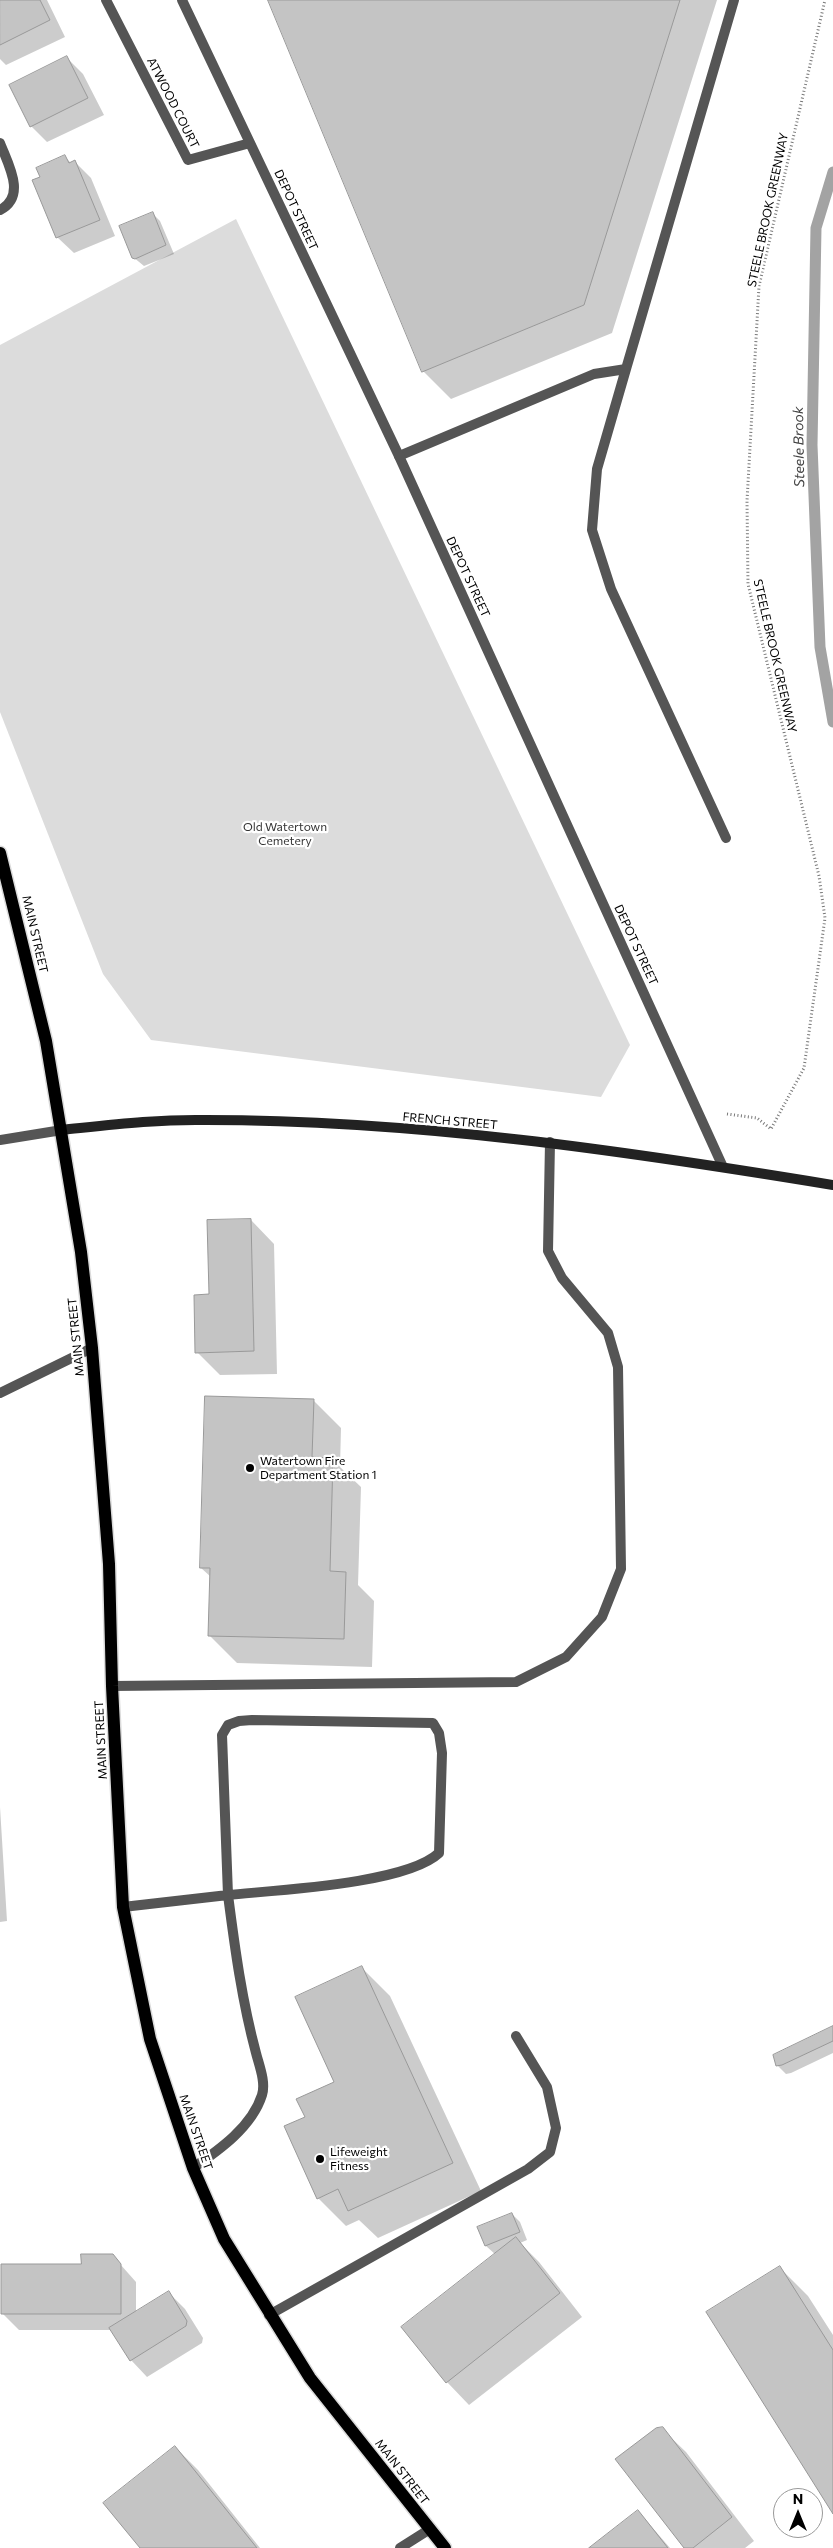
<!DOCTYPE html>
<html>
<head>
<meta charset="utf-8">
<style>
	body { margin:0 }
	#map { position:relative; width:833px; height:2548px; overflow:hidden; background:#fff; font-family:Commissioner,sans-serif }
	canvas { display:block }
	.north { position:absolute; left:773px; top:2488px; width:50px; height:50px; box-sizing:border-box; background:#fff; border:1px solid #999; border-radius:50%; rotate:0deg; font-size:14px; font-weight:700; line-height:20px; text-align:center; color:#000 }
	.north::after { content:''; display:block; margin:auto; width:18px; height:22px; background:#000; clip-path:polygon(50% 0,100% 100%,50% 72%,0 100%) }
</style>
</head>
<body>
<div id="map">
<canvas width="833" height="2548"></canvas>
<div class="north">N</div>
</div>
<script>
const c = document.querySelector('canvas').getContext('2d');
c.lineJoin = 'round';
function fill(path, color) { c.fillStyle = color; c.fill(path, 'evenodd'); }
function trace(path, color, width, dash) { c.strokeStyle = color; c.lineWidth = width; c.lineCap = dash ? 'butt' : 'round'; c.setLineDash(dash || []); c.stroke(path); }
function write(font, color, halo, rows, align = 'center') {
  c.font = font + ' Commissioner,sans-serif'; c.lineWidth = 4.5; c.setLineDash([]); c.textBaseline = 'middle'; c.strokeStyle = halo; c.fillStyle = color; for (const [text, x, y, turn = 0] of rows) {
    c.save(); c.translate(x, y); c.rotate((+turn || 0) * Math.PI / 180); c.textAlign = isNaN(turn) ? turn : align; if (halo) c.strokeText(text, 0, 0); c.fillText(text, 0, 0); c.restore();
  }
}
fill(new Path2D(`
	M 236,219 L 630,1045 L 601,1097 L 151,1040 L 103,974 L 0,712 L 0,345 Z`), '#dcdcdc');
fill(new Path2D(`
	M 0,0 L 47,0 L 65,37 L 6,65 L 0,59 Z
	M 269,0 L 717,0 L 612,333 L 451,399 L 423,371 Z
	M 67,58 L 83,74 L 104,115 L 47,142 L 31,126 Z
	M 65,157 L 71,163 L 75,162 L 91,178 L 115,236 L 74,253 L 57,237 L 41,178 Z
	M 152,213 L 160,221 L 174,254 L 144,266 L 133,257 Z
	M 251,1220 L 274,1244 L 277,1374 L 220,1375 L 197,1352 Z
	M 313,1400 L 341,1428 L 340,1467 L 361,1487 L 358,1585 L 374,1601 L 372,1667 L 237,1663 L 209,1635 L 211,1577 L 201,1568 Z
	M 0,1807 L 7,1921 L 0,1922 Z
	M 361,1967 L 390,1996 L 481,2191 L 378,2238 L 359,2220 L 346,2226 L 318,2198 L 306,2117 L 336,2082 Z
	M 833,2027 L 833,2053 L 791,2073 L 786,2074 L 777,2065 Z
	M 512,2214 L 520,2222 L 527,2240 L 520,2243 L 539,2262 L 582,2317 L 469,2405 L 447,2382 L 496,2255 L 486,2246 L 479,2228 Z
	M 112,2255 L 136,2282 L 136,2313 L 169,2293 L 185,2309 L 203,2338 L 202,2343 L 147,2377 L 131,2360 L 112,2330 L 19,2330 L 3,2314 L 82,2265 Z
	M 780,2268 L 808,2296 L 833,2335 L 833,2511 Z
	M 662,2429 L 686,2452 L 754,2541 L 745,2548 L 685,2548 Z
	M 175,2447 L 198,2470 L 260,2548 L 141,2548 Z
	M 638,2511 L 670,2548 L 591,2548 Z`), '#0003');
trace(new Path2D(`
	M 833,172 L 816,228 L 812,445 L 820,647 L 833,722`), '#a3a3a3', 11);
const building = new Path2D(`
	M 0,0 L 40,0 L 50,20 L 0,45 Z
	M 268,0 L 680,0 L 584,305 L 422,372 Z
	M 67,56 L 88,98 L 30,127 L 9,85 Z
	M 65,155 L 69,163 L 75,160 L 100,220 L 56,238 L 32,180 L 40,177 L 36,168 Z
	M 153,212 L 166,245 L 135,259 L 132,258 L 119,226 Z
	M 251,1219 L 254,1351 L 195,1353 L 194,1295 L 209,1294 L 207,1220 Z
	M 205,1396 L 314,1399 L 312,1457 L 333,1458 L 330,1571 L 346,1572 L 344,1639 L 208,1636 L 210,1568 L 200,1568 Z
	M 362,1966 L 453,2163 L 348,2211 L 338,2189 L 317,2199 L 284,2126 L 305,2117 L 296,2099 L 334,2082 L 295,1997 Z
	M 833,2026 L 833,2041 L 782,2065 L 776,2066 L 773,2055 Z
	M 512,2213 L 520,2232 L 485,2246 L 477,2227 Z
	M 516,2237 L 560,2293 L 446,2383 L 401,2327 Z
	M 81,2254 L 113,2254 L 121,2264 L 121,2314 L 1,2314 L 1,2264 L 81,2264 Z
	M 780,2266 L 833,2350 L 833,2514 L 706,2312 Z
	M 169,2291 L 187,2321 L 186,2326 L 130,2361 L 109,2328 Z
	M 663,2427 L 732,2517 L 693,2548 L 684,2548 L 615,2459 L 656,2428 Z
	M 175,2446 L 257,2548 L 140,2548 L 103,2503 Z
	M 638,2510 L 668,2548 L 589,2548 Z`);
fill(building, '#c4c4c4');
trace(building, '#999', 1);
const primary = new Path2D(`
	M 0,853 L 46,1041 L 81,1252 L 92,1348 L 109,1564 L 112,1686 L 123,1907 L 150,2039 L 193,2168 L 224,2239 L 310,2378 L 445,2548`);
trace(primary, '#dbdbdb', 15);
trace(new Path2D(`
	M 727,1114 L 757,1118 L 771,1129 L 804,1068 L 825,918 L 819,876 L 748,584 L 747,501 L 759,286 L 825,0`), '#777', 3, [1, 2.5]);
trace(new Path2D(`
	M 626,369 L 597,469 L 592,530 L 611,589 L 726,838
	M 399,456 L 594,374 L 626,369 L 734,0
	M 0,1140 L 62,1130
	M 112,1686 L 516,1682 L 566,1657 L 602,1617 L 621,1569 L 618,1367 L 608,1333 L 562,1278 L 548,1251 L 550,1142
	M 123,1907 L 228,1895 L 222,1735 L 228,1725 L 239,1721 L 252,1720 L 433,1723 L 439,1733 L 442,1753 L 439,1853 C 406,1884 277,1890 228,1895 C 235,1949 242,2001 256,2053 C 259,2065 266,2082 262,2095 C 252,2127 219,2150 193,2168
	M 269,2315 L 528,2169 L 550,2152 L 556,2128 L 547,2087 L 516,2036
	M 400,2548 L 430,2529`), '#555', 10);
trace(new Path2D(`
	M 106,0 L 188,160 L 250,143
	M 182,0 L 399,456 L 723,1167
	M 0,143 C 8,164 27,196 0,210
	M 0,1393 L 92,1348`), '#555', 10);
trace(new Path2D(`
	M 62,1130 C 110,1125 158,1119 206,1120 C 416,1120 626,1151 833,1185`), '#222', 10);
trace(primary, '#000', 12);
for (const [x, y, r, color] of [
	[250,1468,5,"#000"],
	[320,2159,5,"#000"]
]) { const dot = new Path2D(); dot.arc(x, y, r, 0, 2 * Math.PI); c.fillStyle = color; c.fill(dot); trace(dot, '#fff', 2); }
write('12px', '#000', '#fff', [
	["ATWOOD COURT",173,103,63],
	["DEPOT STREET",296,210,65],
	["STEELE BROOK GREENWAY",768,210,-78],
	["DEPOT STREET",468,577,65],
	["STEELE BROOK GREENWAY",775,656,77],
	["MAIN STREET",35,934,77],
	["DEPOT STREET",636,945,65],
	["FRENCH STREET",450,1121,5],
	["MAIN STREET",76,1337,-96],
	["MAIN STREET",101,1740,-93],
	["MAIN STREET",196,2132,71],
	["MAIN STREET",402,2472,52]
]);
write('12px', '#333', '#fff', [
	["Old Watertown",285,827],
	["Cemetery",285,841]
]);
write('12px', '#000', '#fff', [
	["Watertown Fire",260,1461],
	["Department Station 1",260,1475],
	["Lifeweight",330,2152],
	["Fitness",330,2166]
], 'left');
write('italic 14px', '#444', '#fff', [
	["Steele Brook",799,447,-91]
]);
</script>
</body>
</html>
